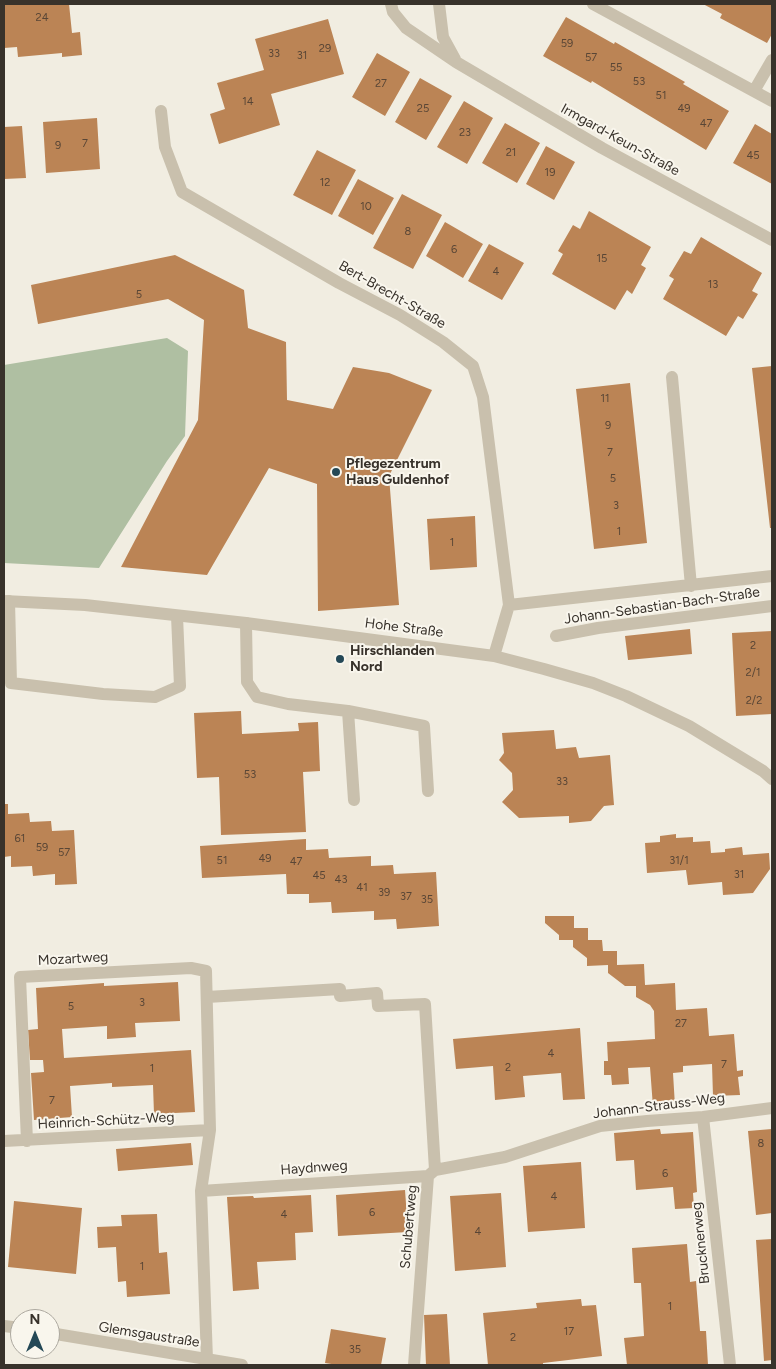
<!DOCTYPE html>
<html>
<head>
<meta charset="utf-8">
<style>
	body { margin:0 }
	#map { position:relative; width:776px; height:1369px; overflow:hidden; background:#f1ede1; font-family:Figtree,sans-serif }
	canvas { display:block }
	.frame { position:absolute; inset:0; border:5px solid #38322b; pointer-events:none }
	.north { position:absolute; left:10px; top:1309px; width:50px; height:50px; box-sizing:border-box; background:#f9f6ed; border:1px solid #aca89f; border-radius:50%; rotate:0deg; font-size:14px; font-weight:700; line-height:20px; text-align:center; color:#38322b }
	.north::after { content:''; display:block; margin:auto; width:18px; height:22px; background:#244856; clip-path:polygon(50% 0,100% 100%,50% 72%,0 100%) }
</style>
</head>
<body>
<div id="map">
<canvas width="776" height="1369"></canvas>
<div class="frame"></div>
<div class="north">N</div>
</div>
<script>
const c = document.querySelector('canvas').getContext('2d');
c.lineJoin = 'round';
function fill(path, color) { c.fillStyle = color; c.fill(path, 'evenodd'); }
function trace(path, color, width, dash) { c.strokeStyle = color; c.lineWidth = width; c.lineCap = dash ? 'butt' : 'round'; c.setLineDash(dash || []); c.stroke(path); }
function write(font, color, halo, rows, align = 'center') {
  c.font = font + ' Figtree,sans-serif'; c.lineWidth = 4; c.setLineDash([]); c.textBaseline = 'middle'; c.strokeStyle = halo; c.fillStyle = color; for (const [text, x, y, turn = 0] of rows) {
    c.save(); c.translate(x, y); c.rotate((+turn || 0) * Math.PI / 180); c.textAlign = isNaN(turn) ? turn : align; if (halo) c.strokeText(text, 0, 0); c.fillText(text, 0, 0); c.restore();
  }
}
fill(new Path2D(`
	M 167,338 L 188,351 L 185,436 L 167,461 L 99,568 L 4,563 L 4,365 Z`), '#afbfa2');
fill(new Path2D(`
	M 4,4 L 69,4 L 72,33 L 80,32 L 82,55 L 62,57 L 62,53 L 18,57 L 17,47 L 4,48 Z
	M 703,4 L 772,4 L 772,34 L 767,43 L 720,18 L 722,14 Z
	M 566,17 L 614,44 L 615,42 L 685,82 L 683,84 L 729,111 L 706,150 L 592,81 L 591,83 L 543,56 Z
	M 328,19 L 344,74 L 271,94 L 280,125 L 219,144 L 210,114 L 225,109 L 217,83 L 264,70 L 255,39 Z
	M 377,53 L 410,72 L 385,116 L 352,97 Z
	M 420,78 L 452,96 L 426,140 L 395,122 Z
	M 464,101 L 493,118 L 467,164 L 437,147 Z
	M 97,118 L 100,169 L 46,173 L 43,122 Z
	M 505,123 L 540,143 L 517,183 L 482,163 Z
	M 755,124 L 772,134 L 772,184 L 733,163 Z
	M 22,126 L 26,178 L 4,179 L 4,127 Z
	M 546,146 L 575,162 L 554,200 L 526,184 Z
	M 317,150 L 356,170 L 332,215 L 293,195 Z
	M 358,179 L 394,198 L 373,235 L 338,216 Z
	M 402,194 L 442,215 L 413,269 L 373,248 Z
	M 589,211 L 651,247 L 641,265 L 646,268 L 632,294 L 627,290 L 615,310 L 552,274 L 563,254 L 558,251 L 573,225 L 580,229 Z
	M 445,222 L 483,244 L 463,278 L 426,256 Z
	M 701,237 L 762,273 L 752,291 L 758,294 L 743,319 L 738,316 L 726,336 L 663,299 L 674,279 L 669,276 L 684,251 L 691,254 Z
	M 489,244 L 524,263 L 502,300 L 468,281 Z
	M 175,255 L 244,290 L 248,328 L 286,342 L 287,400 L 333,409 L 353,367 L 389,373 L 432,390 L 389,476 L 399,605 L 318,611 L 317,484 L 269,468 L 207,575 L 121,567 L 198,420 L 204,320 L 168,299 L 38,324 L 31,285 Z
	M 772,366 L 772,528 L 770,528 L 752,368 Z
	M 630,383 L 647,543 L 594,549 L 576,389 Z
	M 475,516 L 477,567 L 430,570 L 427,519 Z
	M 690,629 L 692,654 L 628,660 L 625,636 Z
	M 772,631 L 772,714 L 736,716 L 732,633 Z
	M 241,711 L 242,734 L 299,731 L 298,723 L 318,722 L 320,771 L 303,772 L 306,832 L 221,835 L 219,777 L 197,778 L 194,713 Z
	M 554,730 L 556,749 L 576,747 L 579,758 L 610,755 L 614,805 L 604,806 L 591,821 L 569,823 L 569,816 L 519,818 L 502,802 L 513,790 L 512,773 L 499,760 L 504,753 L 502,733 Z
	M 4,804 L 8,804 L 8,814 L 29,813 L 30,822 L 51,821 L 52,831 L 74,830 L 77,884 L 55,885 L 55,874 L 33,876 L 32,866 L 11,867 L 11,856 L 4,857 Z
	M 676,834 L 676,838 L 693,837 L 693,842 L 710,841 L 711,853 L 725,852 L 725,849 L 742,847 L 743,855 L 769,853 L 770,869 L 753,893 L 723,895 L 722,882 L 688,885 L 686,870 L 647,873 L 645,843 L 660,842 L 660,836 Z
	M 306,839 L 306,850 L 328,849 L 329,858 L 371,856 L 371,866 L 393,865 L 394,874 L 436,872 L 439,926 L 397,929 L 396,919 L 374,920 L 374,911 L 332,913 L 331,902 L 309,903 L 309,894 L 287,894 L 286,874 L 202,878 L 200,846 Z
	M 545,916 L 574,916 L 574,928 L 588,928 L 588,940 L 602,940 L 603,951 L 617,951 L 617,965 L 644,964 L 645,985 L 675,983 L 676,1010 L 707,1008 L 709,1036 L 734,1034 L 737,1071 L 743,1070 L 743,1076 L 738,1077 L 740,1095 L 713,1096 L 712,1064 L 683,1066 L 683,1072 L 673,1073 L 675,1106 L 653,1107 L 650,1067 L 628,1068 L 629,1084 L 612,1085 L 611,1075 L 604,1075 L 604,1061 L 608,1061 L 607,1042 L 655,1039 L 654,1011 L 650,1005 L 636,997 L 636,986 L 625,986 L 608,973 L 608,965 L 587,966 L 587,958 L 573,947 L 573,940 L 559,940 L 559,935 L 545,923 Z
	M 178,982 L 180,1021 L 135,1023 L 136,1037 L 107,1039 L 107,1026 L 62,1029 L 64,1058 L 191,1050 L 195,1112 L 154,1114 L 153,1085 L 112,1087 L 112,1083 L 70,1086 L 72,1117 L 34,1120 L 31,1073 L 44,1072 L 43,1060 L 30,1060 L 28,1030 L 38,1029 L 36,988 L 104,983 L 104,986 Z
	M 580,1028 L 585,1099 L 563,1100 L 561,1073 L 523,1076 L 525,1097 L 495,1100 L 493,1066 L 456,1069 L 453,1039 Z
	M 660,1129 L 661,1134 L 693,1132 L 697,1192 L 693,1193 L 694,1208 L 675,1209 L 673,1187 L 636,1190 L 634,1160 L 616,1161 L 614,1133 Z
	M 772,1129 L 772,1213 L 756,1215 L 748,1131 Z
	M 191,1143 L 193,1165 L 118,1171 L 116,1149 Z
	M 581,1162 L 585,1228 L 528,1232 L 523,1166 Z
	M 405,1190 L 408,1232 L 338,1236 L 336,1195 Z
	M 501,1193 L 506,1267 L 455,1271 L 450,1196 Z
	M 311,1195 L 313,1232 L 295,1233 L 296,1260 L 257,1262 L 259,1289 L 233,1291 L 227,1197 L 253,1196 L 254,1198 Z
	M 14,1201 L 82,1208 L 76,1274 L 8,1267 Z
	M 157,1214 L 159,1253 L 167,1252 L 170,1294 L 127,1297 L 126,1281 L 118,1282 L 116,1247 L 98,1248 L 97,1227 L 122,1226 L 121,1215 Z
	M 772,1239 L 772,1360 L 764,1361 L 756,1240 Z
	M 687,1244 L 690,1282 L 696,1281 L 700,1331 L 706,1331 L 708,1365 L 627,1365 L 624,1338 L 644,1336 L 641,1283 L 634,1283 L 632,1248 Z
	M 581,1299 L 582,1306 L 596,1305 L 602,1356 L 543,1363 L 543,1365 L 488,1365 L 483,1313 L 537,1308 L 536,1303 Z
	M 447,1314 L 450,1365 L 426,1365 L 424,1315 Z
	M 331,1329 L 386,1338 L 381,1365 L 338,1365 L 325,1363 Z`), '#bb8455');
trace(new Path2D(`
	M 9,601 L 11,683 L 103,694 L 155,697 L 180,686 L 177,616
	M 246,623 L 247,682 L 257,697 L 288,704 L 348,711 L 424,726 L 428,791
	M 348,711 L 354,800`), '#c9c0ad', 12);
trace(new Path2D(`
	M 391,4 L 393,12 L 406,28 L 456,62 L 602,148 L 772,240
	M 439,4 L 443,37 L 455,59
	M 593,4 L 772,101
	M 754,91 L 772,60
	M 161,111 L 165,147 L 182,192 L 339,283 L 400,315 L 443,342 L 473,366 L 483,397 L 509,605
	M 672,377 L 691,586
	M 4,601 L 85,605 L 246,623 L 494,656 L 544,669 L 593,683 L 626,696 L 689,726 L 763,771 L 772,779
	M 556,636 L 598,628 L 772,606
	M 494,656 L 509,605 L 772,576
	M 207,997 L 340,989 L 340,996 L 377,993 L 378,1006 L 425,1004 L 435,1170 L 428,1176 L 414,1365
	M 703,1117 L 730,1365
	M 4,1141 L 210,1130
	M 27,1141 L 20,977 L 191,968 L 206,971 L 210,1130 L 201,1191 L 207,1360
	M 435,1170 L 505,1157 L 600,1126 L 647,1121 L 703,1117 L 772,1108
	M 201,1191 L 428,1176
	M 4,1326 L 20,1328
	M 50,1333 L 242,1365`), '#c9c0ad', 12);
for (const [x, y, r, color] of [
	[336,472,5,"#244856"],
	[340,659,5,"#244856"]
]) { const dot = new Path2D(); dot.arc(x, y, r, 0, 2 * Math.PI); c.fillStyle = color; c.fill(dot); trace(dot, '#f9f6ed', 2); }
write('11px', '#594636', null, [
	["24",42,18],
	["59",567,44],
	["29",325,49],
	["33",274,54],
	["31",302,56],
	["57",591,58],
	["55",616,68],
	["53",639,82],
	["27",381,84],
	["51",661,96],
	["14",248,102],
	["25",423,109],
	["49",684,109],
	["47",706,124],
	["23",465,133],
	["7",85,144],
	["9",58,146],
	["21",511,153],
	["45",753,156],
	["19",550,173],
	["12",325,183],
	["10",366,207],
	["8",408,232],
	["6",454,250],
	["15",602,259],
	["4",496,272],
	["13",713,285],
	["5",139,295],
	["11",605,399],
	["9",608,426],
	["7",610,453],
	["5",613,479],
	["3",616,506],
	["1",619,532],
	["1",452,543],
	["2",753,646],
	["2/1",753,673],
	["2/2",754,701],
	["53",250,775],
	["33",562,782],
	["61",20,839],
	["59",42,848],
	["57",64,853],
	["49",265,859],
	["51",222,861],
	["31/1",679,861],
	["47",296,862],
	["31",739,875],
	["45",319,876],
	["43",341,880],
	["41",362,888],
	["39",384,893],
	["37",406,897],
	["35",427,900],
	["3",142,1003],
	["5",71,1007],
	["27",681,1024],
	["4",551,1054],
	["7",724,1065],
	["2",508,1068],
	["1",152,1069],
	["7",52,1101],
	["8",761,1144],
	["6",665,1174],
	["4",554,1197],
	["6",372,1213],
	["4",284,1215],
	["4",478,1232],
	["1",142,1267],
	["1",670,1307],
	["17",569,1332],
	["2",513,1338],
	["35",355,1350]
]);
write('14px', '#38322b', '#f9f6ed', [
	["Irmgard-Keun-Straße",620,140,29],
	["Bert-Brecht-Straße",392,295,30],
	["Johann-Sebastian-Bach-Straße",662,606,-8],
	["Hohe Straße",404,628,7],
	["Mozartweg",73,959,-3],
	["Johann-Strauss-Weg",659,1106,-7],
	["Heinrich-Schütz-Weg",106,1121,-3],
	["Haydnweg",314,1168,-4],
	["Schubertweg",409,1227,-85],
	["Brucknerweg",701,1243,-96],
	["Glemsgaustraße",149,1335,9]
]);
write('bold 14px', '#38322b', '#f9f6ed', [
	["Pflegezentrum",346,464],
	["Haus Guldenhof",346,480],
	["Hirschlanden",350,651],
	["Nord",350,667]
], 'left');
</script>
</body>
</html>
